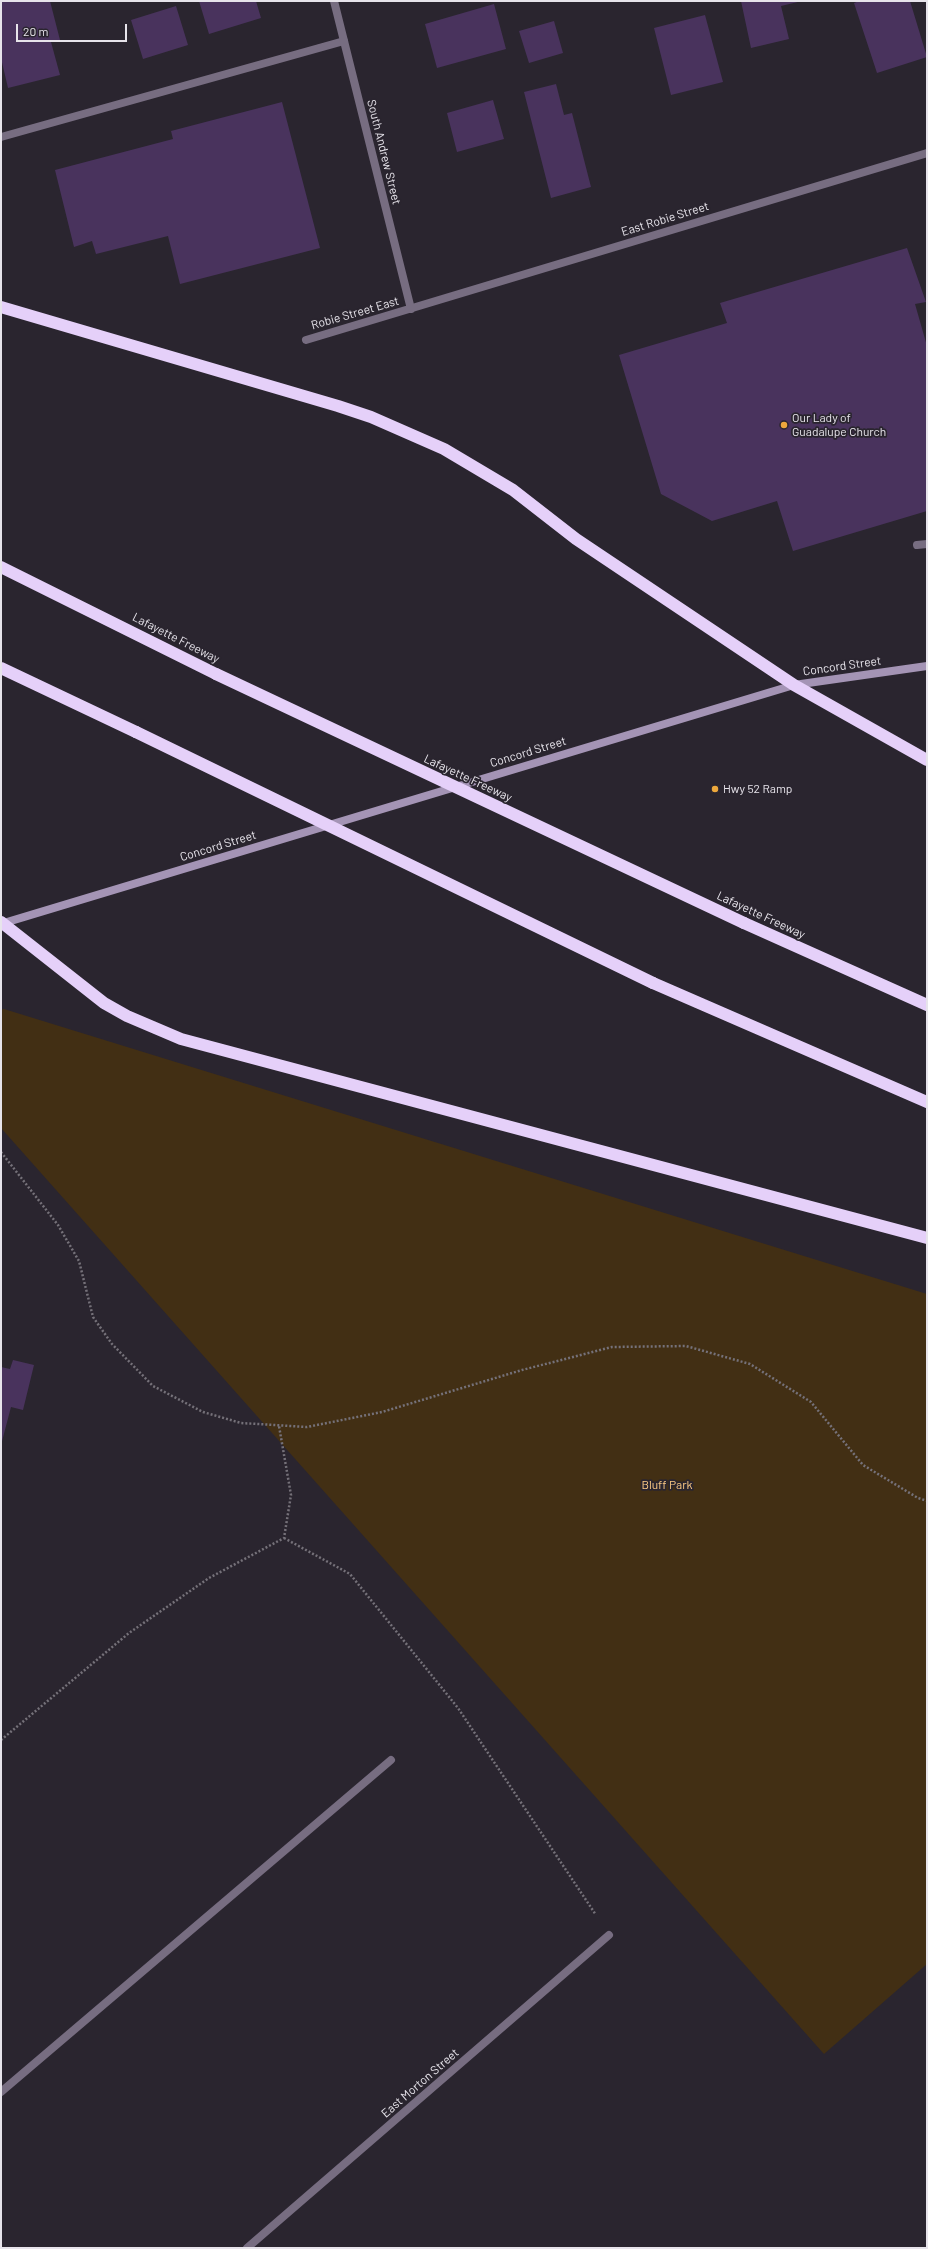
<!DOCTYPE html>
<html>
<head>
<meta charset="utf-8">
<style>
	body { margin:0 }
	#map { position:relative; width:928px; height:2249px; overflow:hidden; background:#2a252f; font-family:Barlow,sans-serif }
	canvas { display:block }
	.frame { position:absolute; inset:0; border:2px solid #e7e4eb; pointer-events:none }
	.scale { position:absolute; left:16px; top:24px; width:111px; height:18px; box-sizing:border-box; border:2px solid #e7e4eb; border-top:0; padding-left:5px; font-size:12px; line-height:14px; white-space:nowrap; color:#e7e4eb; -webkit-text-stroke:3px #2a252f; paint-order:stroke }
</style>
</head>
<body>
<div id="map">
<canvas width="928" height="2249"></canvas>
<div class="frame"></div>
<div class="scale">20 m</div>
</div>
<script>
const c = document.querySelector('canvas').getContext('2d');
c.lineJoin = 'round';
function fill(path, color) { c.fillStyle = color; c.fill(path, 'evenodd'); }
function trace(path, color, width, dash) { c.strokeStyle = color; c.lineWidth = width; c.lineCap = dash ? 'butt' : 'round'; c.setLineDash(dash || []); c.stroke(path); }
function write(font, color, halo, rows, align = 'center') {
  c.font = font + ' Barlow,sans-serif'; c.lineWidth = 3.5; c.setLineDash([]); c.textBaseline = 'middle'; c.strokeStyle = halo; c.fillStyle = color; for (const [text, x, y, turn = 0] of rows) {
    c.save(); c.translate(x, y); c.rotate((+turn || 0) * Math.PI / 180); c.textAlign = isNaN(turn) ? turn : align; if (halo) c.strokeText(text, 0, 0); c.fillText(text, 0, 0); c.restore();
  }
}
fill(new Path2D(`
	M 4,1009 L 927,1294 L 927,1964 L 824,2054 L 1,1128 L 1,1010 Z`), '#422f14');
fill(new Path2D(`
	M 1,1 L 50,1 L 60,40 L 51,42 L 60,75 L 8,88 L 1,58 Z
	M 199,1 L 256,1 L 261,18 L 209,34 Z
	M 741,1 L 802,1 L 781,6 L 789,39 L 751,48 Z
	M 859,1 L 910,1 L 927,57 L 877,73 L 854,3 Z
	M 494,4 L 506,49 L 437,68 L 425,24 Z
	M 176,6 L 188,45 L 143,59 L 131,20 Z
	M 705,15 L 723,82 L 671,95 L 654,28 Z
	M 554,21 L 563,53 L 529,63 L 519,31 Z
	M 556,84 L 564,115 L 572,113 L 591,187 L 551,198 L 524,92 Z
	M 493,100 L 504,139 L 457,152 L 447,113 Z
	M 282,102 L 320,248 L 180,284 L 168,236 L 96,254 L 92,241 L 74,247 L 55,170 L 173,139 L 171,131 Z
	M 907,248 L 926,302 L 915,304 L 927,346 L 927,511 L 793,551 L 777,501 L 712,521 L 661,494 L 619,355 L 727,323 L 720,303 Z
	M 13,1360 L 34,1365 L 23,1410 L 11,1407 L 1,1445 L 1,1367 L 10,1369 Z`), '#49335d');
trace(new Path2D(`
	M 1,1152 L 58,1225 L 79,1261 L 93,1317 L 112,1344 L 153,1386 L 203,1412 L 241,1423 L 307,1427 L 382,1412 L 522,1370 L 612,1347 L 686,1346 L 750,1364 L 811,1402 L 863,1465 L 918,1498 L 927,1501
	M 284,1538 L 350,1574 L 458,1708 L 596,1915
	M 1,1740 L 129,1633 L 209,1578 L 284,1538 L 291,1495 L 279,1426`), '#757179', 2.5, [2, 2]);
trace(new Path2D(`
	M 1,137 L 344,41
	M 917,545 L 927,544
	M 1,2092 L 391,1760`), '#776d81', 8);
trace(new Path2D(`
	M 334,1 L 411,309
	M 306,340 L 927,153
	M 247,2248 L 609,1935`), '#776d81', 8);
trace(new Path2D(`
	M 1,924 L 794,685 L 927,666`), '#a494b5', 8);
trace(new Path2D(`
	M 1,307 L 338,406 L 371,417 L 444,449 L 513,490 L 576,539 L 794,685 L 927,760
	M 1,567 L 216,674
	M 1,668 L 136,732
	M 1,922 L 104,1003 L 127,1016 L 181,1039 L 927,1238
	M 744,923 L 927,1005
	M 653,983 L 927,1102`), '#e5d0f9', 12);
trace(new Path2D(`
	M 216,674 L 744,923
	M 136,732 L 653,983`), '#e5d0f9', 12);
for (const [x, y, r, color] of [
	[784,425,4,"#eda83c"],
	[715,789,4,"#eda83c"]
]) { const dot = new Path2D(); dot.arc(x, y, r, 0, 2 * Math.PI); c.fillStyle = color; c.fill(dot); trace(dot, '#2a252f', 1.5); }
write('12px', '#e7e4eb', '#2a252f', [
	["South Andrew Street",384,152,76],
	["East Robie Street",665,219,-17],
	["Robie Street East",355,313,-16],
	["Lafayette Freeway",176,638,27],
	["Concord Street",842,666,-8],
	["Concord Street",528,752,-17],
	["Lafayette Freeway",468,778,25],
	["Concord Street",218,846,-17],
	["Lafayette Freeway",761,915,25],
	["East Morton Street",420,2083,-41]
]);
write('12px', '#e7e4eb', '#2a252f', [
	["Our Lady of",792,418],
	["Guadalupe Church",792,432],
	["Hwy 52 Ramp",723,789]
], 'left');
write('12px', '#fdca84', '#2a252f', [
	["Bluff Park",667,1485]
]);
</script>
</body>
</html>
